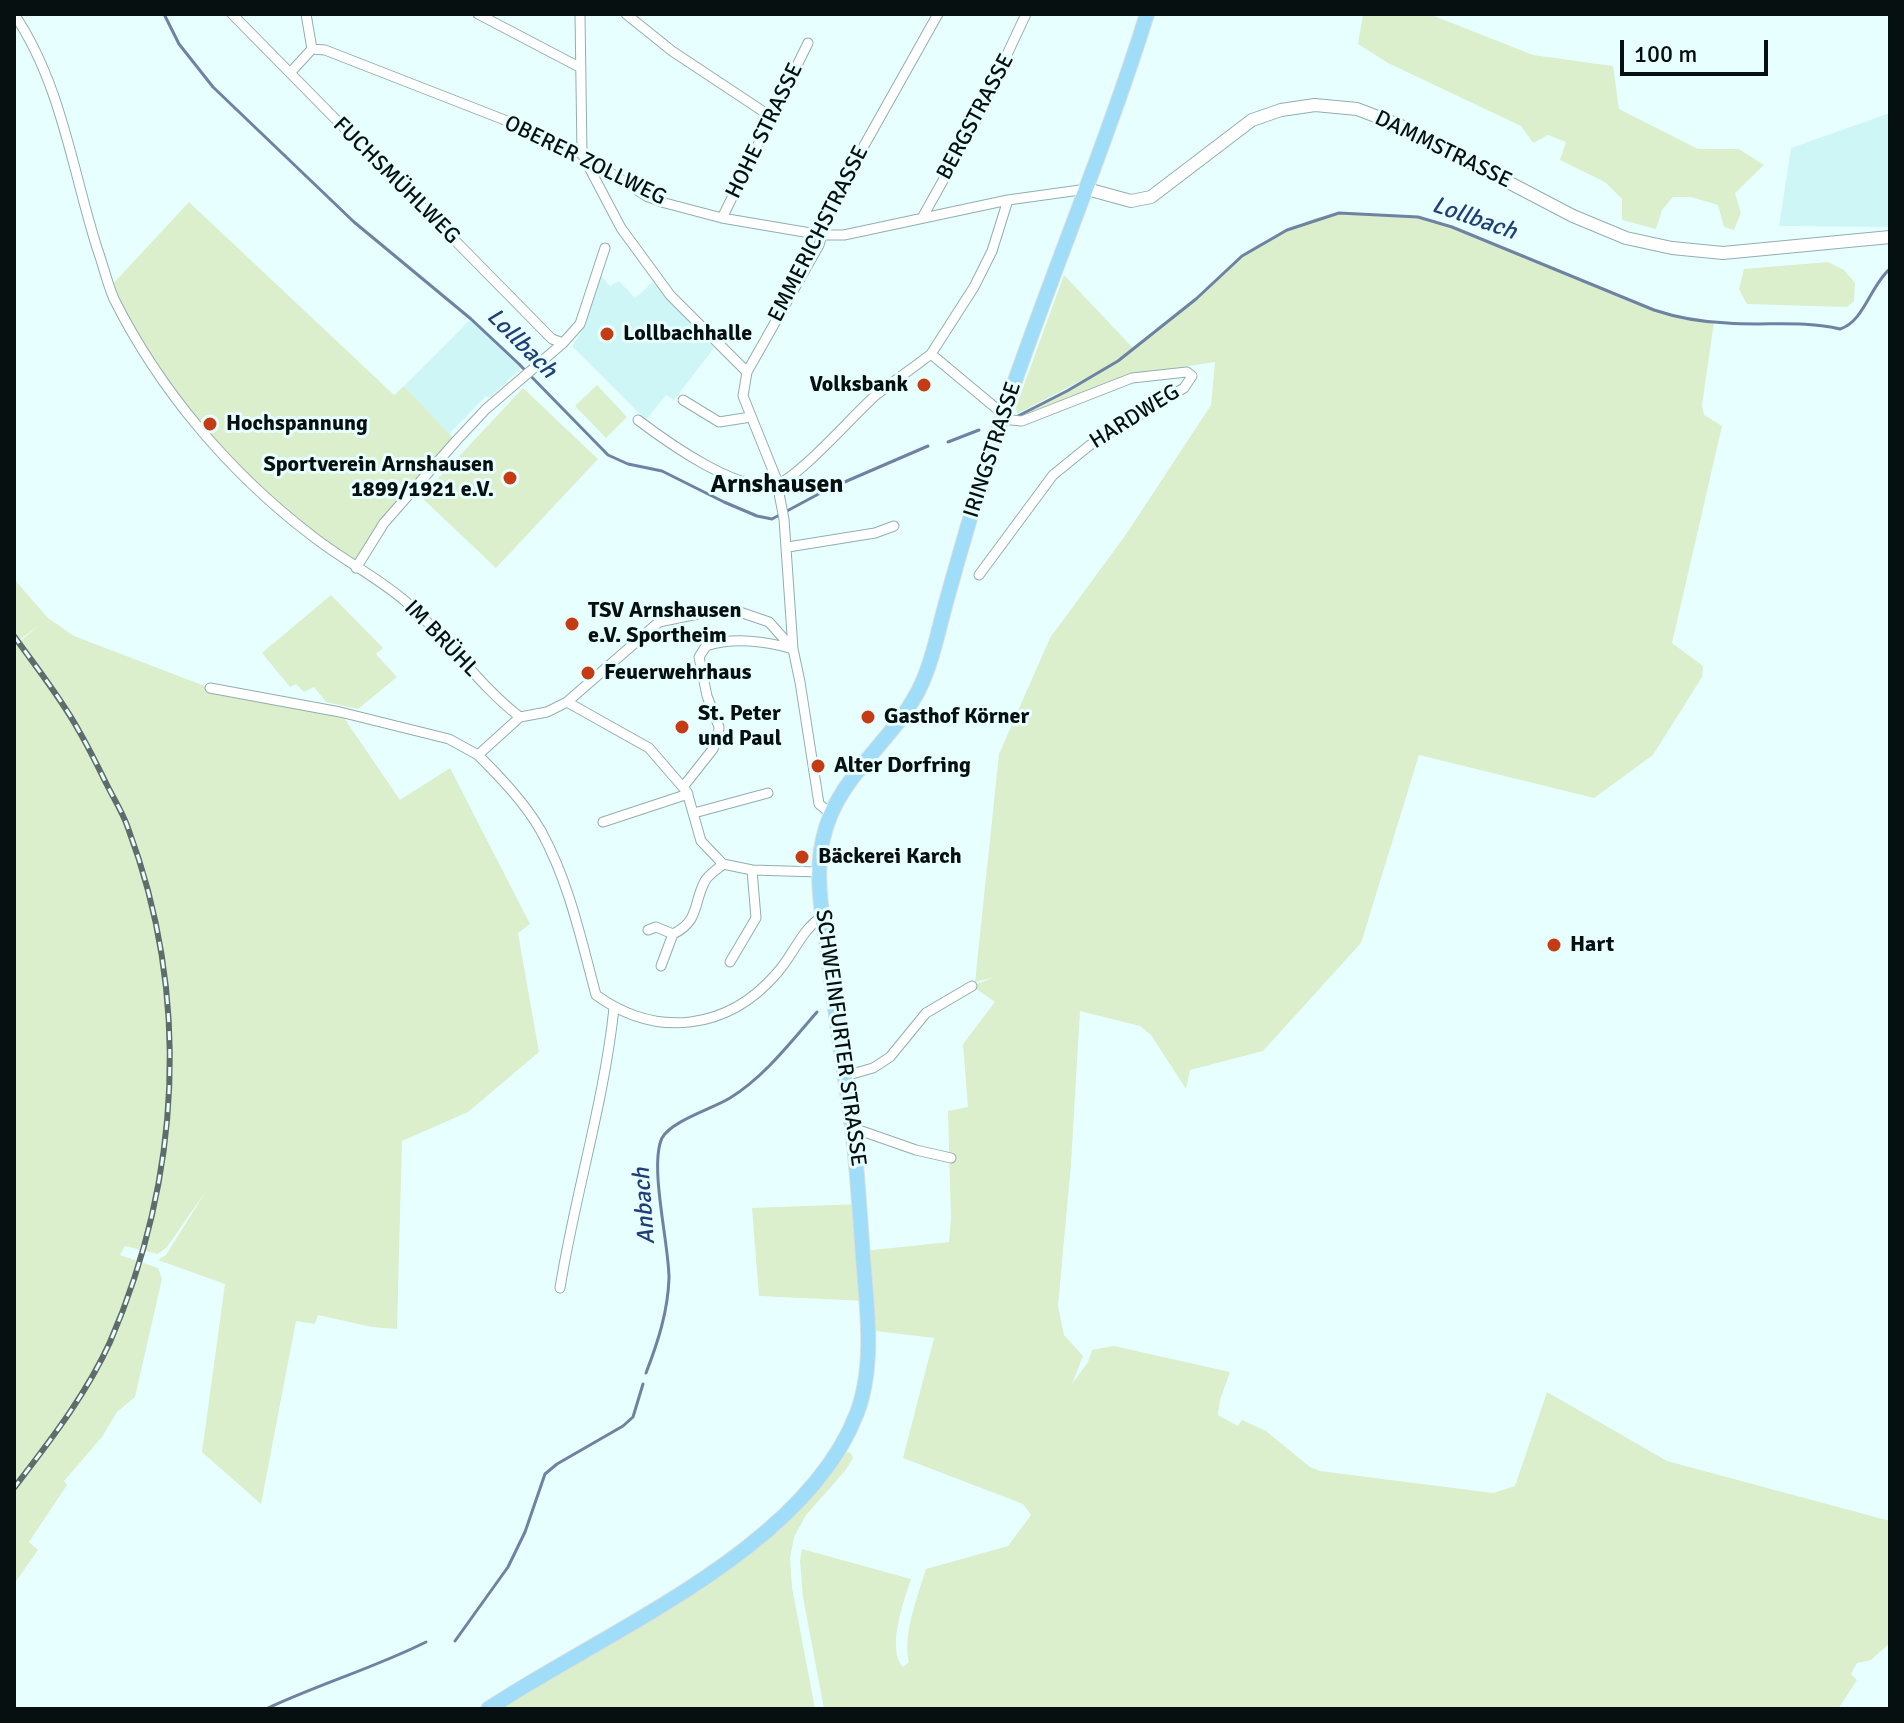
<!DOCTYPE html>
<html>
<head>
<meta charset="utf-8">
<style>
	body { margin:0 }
	#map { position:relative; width:1904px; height:1723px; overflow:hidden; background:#e8ffff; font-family:Signika,sans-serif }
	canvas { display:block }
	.frame { position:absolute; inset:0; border:16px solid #071010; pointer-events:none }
	.scale { position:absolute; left:1620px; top:40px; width:148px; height:36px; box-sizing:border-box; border:4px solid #071010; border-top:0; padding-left:10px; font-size:24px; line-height:28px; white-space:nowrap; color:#071010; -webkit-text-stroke:6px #e8ffff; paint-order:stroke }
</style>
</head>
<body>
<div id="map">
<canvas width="1904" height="1723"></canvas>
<div class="frame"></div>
<div class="scale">100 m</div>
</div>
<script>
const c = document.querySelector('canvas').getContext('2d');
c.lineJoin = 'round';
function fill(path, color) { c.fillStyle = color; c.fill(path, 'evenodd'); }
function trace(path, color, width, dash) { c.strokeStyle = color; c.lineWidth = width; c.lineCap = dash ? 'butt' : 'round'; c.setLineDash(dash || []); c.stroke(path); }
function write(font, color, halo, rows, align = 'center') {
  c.font = font + ' Signika,sans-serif'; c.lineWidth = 6; c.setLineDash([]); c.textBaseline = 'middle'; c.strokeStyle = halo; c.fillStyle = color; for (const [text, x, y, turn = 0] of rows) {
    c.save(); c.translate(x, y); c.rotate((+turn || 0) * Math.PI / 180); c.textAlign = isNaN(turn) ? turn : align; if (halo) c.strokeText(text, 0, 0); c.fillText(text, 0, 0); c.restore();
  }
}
fill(new Path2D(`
	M 1890,113 L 1890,227 L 1779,226 L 1791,148 Z
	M 601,276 L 610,286 L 619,281 L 635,298 L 653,282 L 714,348 L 674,400 L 666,395 L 646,420 L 572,346 L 582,331 Z
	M 470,320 L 521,368 L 489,398 L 486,396 L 449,434 L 404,386 Z`), '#cff6f6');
fill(new Path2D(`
	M 1363,14 L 1429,14 L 1533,55 L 1613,66 L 1619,109 L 1698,149 L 1739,149 L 1764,165 L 1735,193 L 1741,213 L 1734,230 L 1724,227 L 1718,205 L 1691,197 L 1673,197 L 1662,210 L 1656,229 L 1622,220 L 1622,199 L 1605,182 L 1560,160 L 1566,142 L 1548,135 L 1533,143 L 1521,126 L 1388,63 L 1358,44 Z
	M 189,202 L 394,395 L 404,386 L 456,441 L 405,501 L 356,568 L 234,469 L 155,372 L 110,287 Z
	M 1339,213 L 1418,217 L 1452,227 L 1654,310 L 1684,319 L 1714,322 L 1702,405 L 1704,415 L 1722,426 L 1672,643 L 1703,666 L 1702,677 L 1653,755 L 1594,798 L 1419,755 L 1361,943 L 1263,1051 L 1190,1070 L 1186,1089 L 1151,1035 L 1140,1026 L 1080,1011 L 1071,1164 L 1058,1306 L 1064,1335 L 1083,1356 L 1072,1384 L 1088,1362 L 1092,1350 L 1114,1346 L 1230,1372 L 1220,1400 L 1218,1415 L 1238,1426 L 1242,1420 L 1266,1431 L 1310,1467 L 1320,1471 L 1493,1493 L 1515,1486 L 1547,1392 L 1667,1461 L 1890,1521 L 1890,1643 L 1871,1660 L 1857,1663 L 1851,1674 L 1857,1680 L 1838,1709 L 824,1709 L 803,1597 L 800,1561 L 802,1549 L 911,1579 C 904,1600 886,1650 903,1667 L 909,1662 C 902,1637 918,1594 926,1569 L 1008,1546 L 1031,1515 L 1023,1504 L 903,1458 L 934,1338 L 868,1330 L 866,1301 L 759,1296 L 752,1208 L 861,1204 L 863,1251 L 949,1242 L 951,1219 L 948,1111 L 968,1107 L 963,1044 L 995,1002 L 972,986 L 992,978 L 975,982 L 999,754 L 1050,638 L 1127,533 L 1211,405 L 1215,362 L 1131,375 L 1018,416 L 1067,391 L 1090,376 L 1017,414 L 1016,407 L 1064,275 L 1133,348 L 1196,300 L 1242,256 L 1258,244 L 1315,218 Z
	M 1828,262 L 1844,270 L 1855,283 L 1854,301 L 1847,307 L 1747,304 L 1739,289 L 1744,269 Z
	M 597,385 L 627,417 L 606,438 L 575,406 Z
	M 523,388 L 598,459 L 496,568 L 421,497 Z
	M 14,579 L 48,618 L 74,636 L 210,688 L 340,712 L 400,800 L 450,768 L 530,924 L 518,933 L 539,1052 L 468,1112 L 402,1141 L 397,1329 L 372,1327 L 318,1315 L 315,1324 L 296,1321 L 261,1504 L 202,1452 L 225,1284 L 158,1260 L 166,1255 L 206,1191 L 167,1247 L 158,1254 L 125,1246 L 120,1255 L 158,1268 L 162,1279 L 135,1397 L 117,1412 L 102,1437 L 64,1481 L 67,1485 L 29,1542 L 38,1550 L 14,1584 L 14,646 L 41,624 L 14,644 Z
	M 331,595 L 383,648 L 376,654 L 397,677 L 358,709 L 326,702 L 314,687 L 304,692 L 296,684 L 290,687 L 262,653 Z
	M 847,1452 L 851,1453 L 853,1458 L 845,1471 L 806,1515 L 794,1537 L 790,1558 L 792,1587 L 815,1709 L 500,1709 L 747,1557 L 797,1511 Z`), '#dbefcc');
trace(new Path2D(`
	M 164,14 L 179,44 L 213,87 L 354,222 L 471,319 L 519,364 L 608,455 L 628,464 L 662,471 L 724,502 L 757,516 L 772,519 L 826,490 L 928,446
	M 1018,416 L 1067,391 L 1118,361 L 1196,299 L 1242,256 L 1287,230 L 1339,213 L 1418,217 L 1452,227 L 1654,310 C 1678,318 1701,322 1727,323 C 1765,326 1803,320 1840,329 C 1864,322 1871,284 1890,269
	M 948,442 L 979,430
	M 646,1373 C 658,1342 668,1311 669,1278 C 669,1244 649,1166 662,1138 C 671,1121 712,1109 730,1098 C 764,1077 790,1043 817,1012
	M 455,1641 L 508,1567 L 525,1532 L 545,1474 L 557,1464 L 623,1426 L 633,1417 L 643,1384
	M 266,1709 C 319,1684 374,1668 426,1642`), '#6e83a2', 3);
const minor = new Path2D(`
	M 14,14 C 61,83 72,169 97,248 C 103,264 107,283 114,299 C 160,391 230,473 311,535 C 341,559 376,576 405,601 C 447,637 477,684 520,717
	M 232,14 L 552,339 L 563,343
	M 306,14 L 312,49
	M 478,14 L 581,68
	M 580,14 L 582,154 L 621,228 L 670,295 L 747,372
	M 626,14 L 672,51 L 770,116
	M 290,73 L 312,49 L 325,50 L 538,133 L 582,154 L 646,196 L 665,203 L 722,218 L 822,235 L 844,235 L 1008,200 L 1087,189
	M 722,218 L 808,43
	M 922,218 L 973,127 L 1026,14
	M 931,354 L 974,287 L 992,251 L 1008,200
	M 683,400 L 719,422 L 751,417
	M 638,420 C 667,442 738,493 775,485 C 797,480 855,413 876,395 C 894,381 913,368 931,354 L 1003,414 L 1011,420 L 1022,421 L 1132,378 L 1187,372 L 1192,376 L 1184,388 L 1090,445 L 1053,475 L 979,575
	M 788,547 L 875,533 L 894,526
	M 356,568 L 384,523 L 456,441 L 486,409 L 563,343 L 580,324 L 605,248
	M 210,688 L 340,712 L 449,739 L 478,755
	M 567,702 L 649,748 L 687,792 L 701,841 L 723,864 L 752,870 L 819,872
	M 683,787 L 713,749 L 718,738 L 719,727 L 707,696 L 699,657 L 706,646 C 733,637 766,641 793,649 L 784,519 L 776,478 L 743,396 L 747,372 L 819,245 L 822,235 L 820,224 L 938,14
	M 694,813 L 768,793
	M 603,822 L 688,794
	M 823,916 C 801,930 794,954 777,973 C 728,1030 657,1039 596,995 C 581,939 569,882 541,831 C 525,803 501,778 478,755 L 520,717 L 547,712 L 567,702 L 659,622 L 717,610 L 734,610 L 769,622 L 793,649 L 800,682 L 819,804 L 830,813
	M 648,930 L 656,927 L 673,934
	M 730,962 L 756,918 L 752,870
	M 661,966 L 673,934 C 700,921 693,903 705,881 C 708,875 718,869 723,864
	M 845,1076 L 873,1068 L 890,1057 L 926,1013 L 972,986
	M 853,1128 L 916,1150 L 951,1158
	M 560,1288 C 575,1194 604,1103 614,1008`);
const tertiary = new Path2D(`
	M 1087,189 L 1131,201 L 1151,197 L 1252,120 L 1281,110 L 1315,105 L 1357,109 L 1399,125 L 1573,216 L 1626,238 L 1672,248 L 1723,253 L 1890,237`);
const primary = new Path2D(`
	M 488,1709 C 604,1632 805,1550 857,1413 C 875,1365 867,1308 863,1258 C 859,1202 856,1147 847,1092 C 840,1047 834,1001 828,956 C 823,918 814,877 823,839 C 836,775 897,740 922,683 C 934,657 939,626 947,599 C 962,545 977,492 995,439 C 1042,296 1102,158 1147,14`);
trace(minor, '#92aeae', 11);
trace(tertiary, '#92aeae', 14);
trace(primary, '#dcdede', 16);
trace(minor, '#fff', 9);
trace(tertiary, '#fff', 12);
trace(primary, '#9fddf8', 14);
const rail = new Path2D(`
	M 14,636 C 36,667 61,698 79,731 C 89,748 98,767 107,785 C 114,799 123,813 128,828 C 191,996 181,1178 110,1342 C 86,1395 49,1442 14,1488`);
trace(rail, '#5e6c6c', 6);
trace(rail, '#e8ffff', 3, [9]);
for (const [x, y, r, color] of [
	[607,334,8,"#c53c14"],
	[924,385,8,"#c53c14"],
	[210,424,8,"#c53c14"],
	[510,478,8,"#c53c14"],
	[572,624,8,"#c53c14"],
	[588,673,8,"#c53c14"],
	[868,717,8,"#c53c14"],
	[682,727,8,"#c53c14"],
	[818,766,8,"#c53c14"],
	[802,857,8,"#c53c14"],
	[1554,945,8,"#c53c14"]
]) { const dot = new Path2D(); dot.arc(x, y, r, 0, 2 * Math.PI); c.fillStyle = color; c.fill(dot); trace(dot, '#e8ffff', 3); }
write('22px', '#071010', '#e8ffff', [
	["BERGSTRASSE",976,117,-62],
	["HOHE STRASSE",765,131,-64],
	["DAMMSTRASSE",1443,150,26],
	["OBERER ZOLLWEG",585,161,26],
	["FUCHSMÜHLWEG",396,181,45],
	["EMMERICHSTRASSE",819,234,-63],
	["HARDWEG",1135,417,-32],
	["IRINGSTRASSE",993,450,-72],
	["IM BRÜHL",441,639,46],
	["SCHWEINFURTER STRASSE",840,1038,82]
]);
write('bold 22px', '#071010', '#e8ffff', [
	["Lollbachhalle",623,334],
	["Volksbank",908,385,"right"],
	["Hochspannung",226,424],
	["Sportverein Arnshausen",494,465,"right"],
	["1899/1921 e.V.",494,490,"right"],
	["TSV Arnshausen",588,611],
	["e.V. Sportheim",588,636],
	["Feuerwehrhaus",604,673],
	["St. Peter",698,714],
	["und Paul",698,739],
	["Gasthof Körner",884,717],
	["Alter Dorfring",834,766],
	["Bäckerei Karch",818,857],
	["Hart",1570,945]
], 'left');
write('italic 24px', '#203f76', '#e8ffff', [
	["Lollbach",1474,219,19],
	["Lollbach",521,344,45],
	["Anbach",645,1206,-94]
]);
write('bold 26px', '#071010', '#e8ffff', [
	["Arnshausen",777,485]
]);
</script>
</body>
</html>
